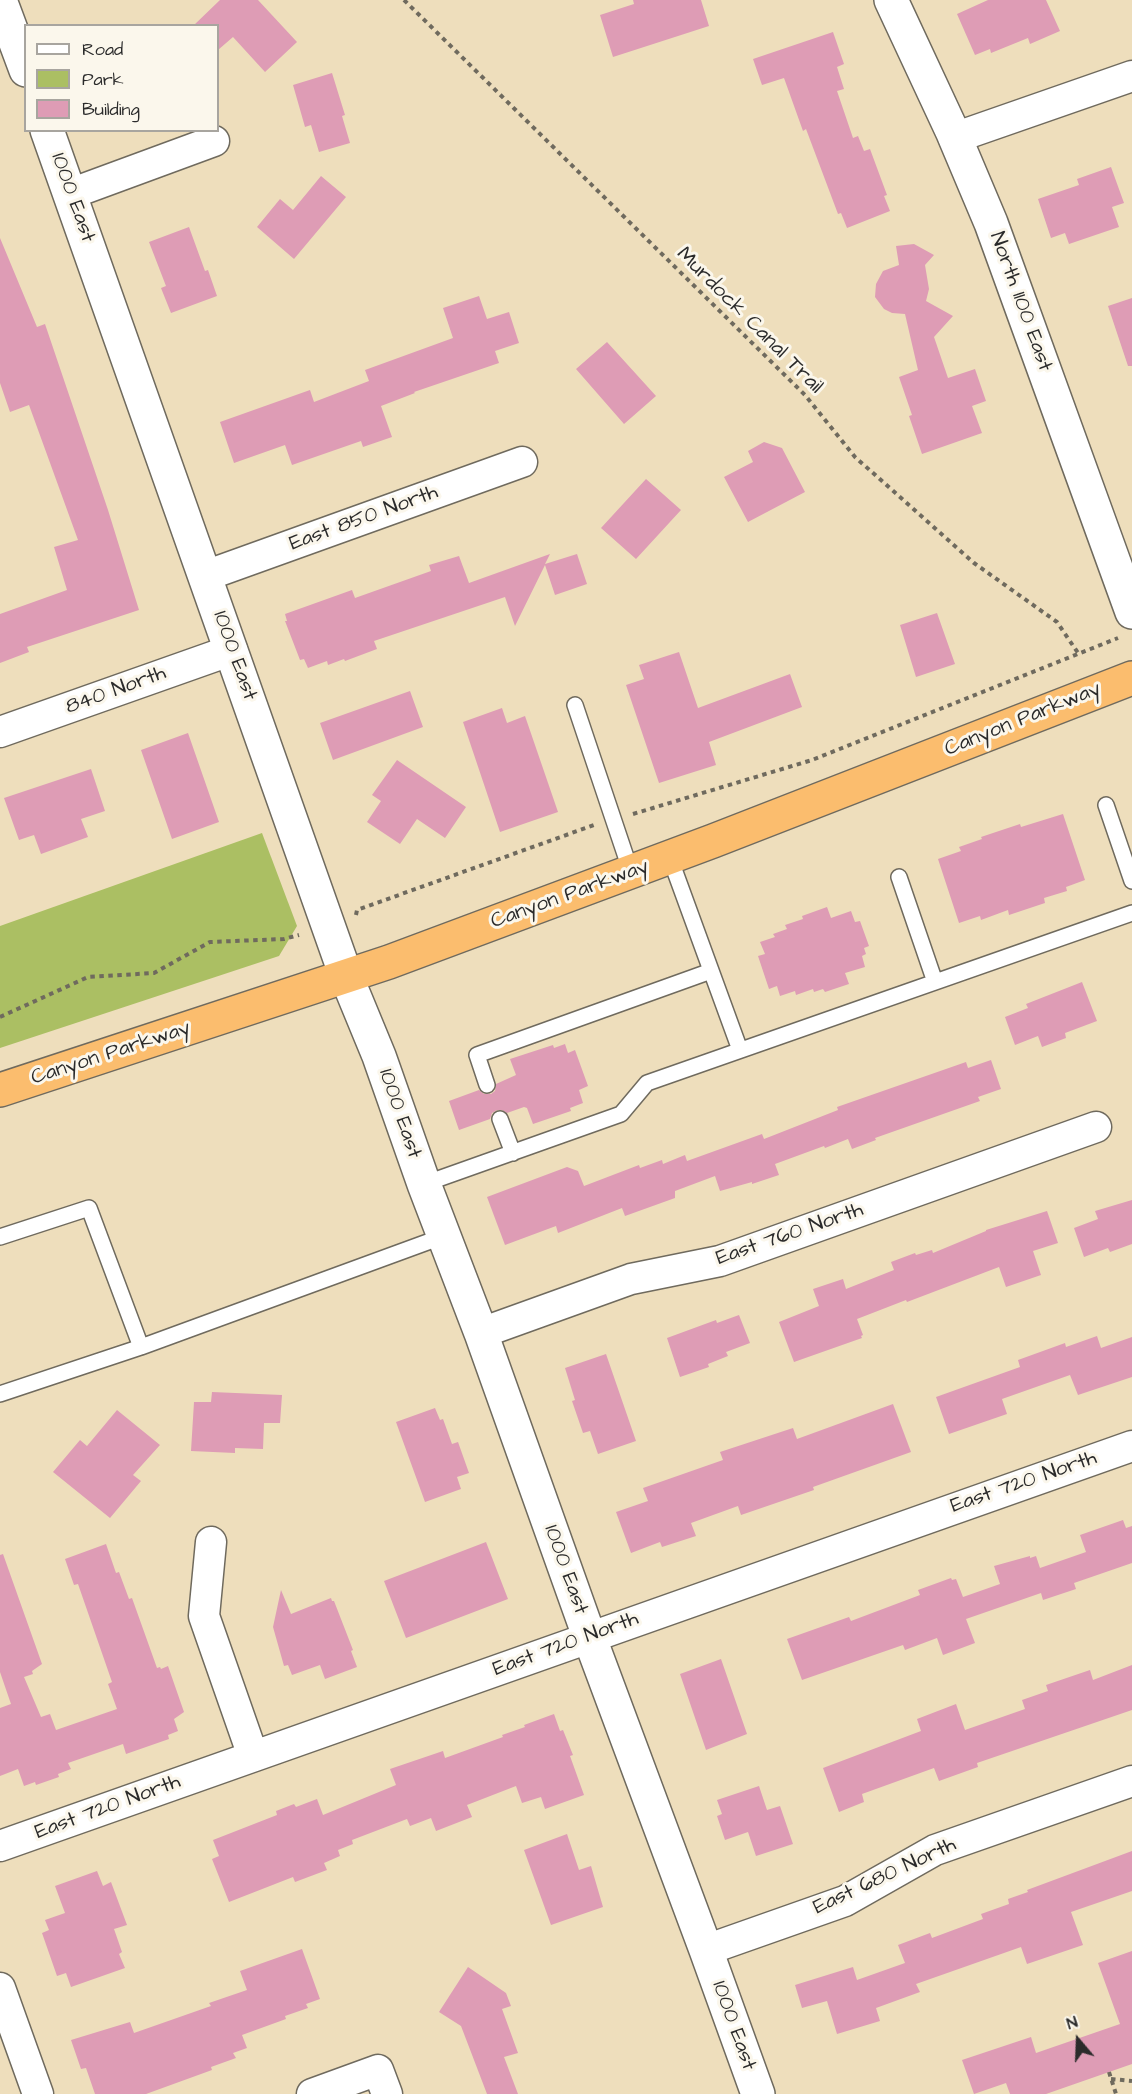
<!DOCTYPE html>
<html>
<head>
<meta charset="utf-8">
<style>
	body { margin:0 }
	#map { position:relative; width:1132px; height:2094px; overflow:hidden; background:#eedebc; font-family:"Architects Daughter",sans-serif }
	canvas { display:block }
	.legend { position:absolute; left:24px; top:24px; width:195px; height:108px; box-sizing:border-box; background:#fbf7ec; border:2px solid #a8a59f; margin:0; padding:8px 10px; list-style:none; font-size:18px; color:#2b2b2b }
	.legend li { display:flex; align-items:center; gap:12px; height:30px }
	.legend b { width:30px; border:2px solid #a8a59f }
	.north { position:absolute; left:1048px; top:2010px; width:60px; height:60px; -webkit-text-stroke:4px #fbf7ec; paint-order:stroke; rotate:341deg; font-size:16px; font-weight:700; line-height:24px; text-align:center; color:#2b2b2b }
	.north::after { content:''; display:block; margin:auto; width:21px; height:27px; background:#2b2b2b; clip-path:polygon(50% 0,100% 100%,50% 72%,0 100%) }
</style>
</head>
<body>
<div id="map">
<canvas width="1132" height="2094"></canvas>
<ul class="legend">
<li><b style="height:8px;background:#fff"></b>Road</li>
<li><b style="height:16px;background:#abbf63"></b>Park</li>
<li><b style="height:16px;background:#de9cb5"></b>Building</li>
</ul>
<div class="north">N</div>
</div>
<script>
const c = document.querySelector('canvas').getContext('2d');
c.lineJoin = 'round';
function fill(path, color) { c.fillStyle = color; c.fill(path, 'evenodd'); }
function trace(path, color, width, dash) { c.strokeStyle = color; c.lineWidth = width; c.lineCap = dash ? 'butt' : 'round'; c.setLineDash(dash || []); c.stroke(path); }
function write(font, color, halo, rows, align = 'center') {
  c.font = font + ' "Architects Daughter",sans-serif'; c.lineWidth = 6; c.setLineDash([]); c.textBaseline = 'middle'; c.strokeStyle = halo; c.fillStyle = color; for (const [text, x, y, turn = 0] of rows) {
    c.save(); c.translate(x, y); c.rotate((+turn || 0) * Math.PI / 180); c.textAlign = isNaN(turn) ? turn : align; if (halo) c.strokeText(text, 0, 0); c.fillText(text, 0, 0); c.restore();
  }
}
fill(new Path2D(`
	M 262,833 L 297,926 L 279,956 L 0,1048 L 0,926 Z`), '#abbf63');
fill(new Path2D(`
	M 220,0 L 258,0 L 297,42 L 265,72 L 233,37 L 218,50 L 218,26 L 193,26 Z
	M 633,0 L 701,0 L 709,26 L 613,57 L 600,15 L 634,4 Z
	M 988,0 L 1046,0 L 1060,31 L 1030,44 L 1028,38 L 991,53 L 990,49 L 975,55 L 957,14 Z
	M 833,32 L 844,64 L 837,67 L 844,89 L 837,91 L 853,138 L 858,136 L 864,151 L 870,149 L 887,195 L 884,196 L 890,211 L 847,228 L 841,213 L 838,214 L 806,129 L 803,131 L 784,78 L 762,85 L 753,59 Z
	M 332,73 L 345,115 L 342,116 L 350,143 L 319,152 L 311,125 L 305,127 L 293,85 Z
	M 1111,167 L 1124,203 L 1112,207 L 1119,227 L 1069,244 L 1065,233 L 1051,238 L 1038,199 L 1079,185 L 1077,179 Z
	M 321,176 L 346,197 L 294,259 L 257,227 L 280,199 L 293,210 Z
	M 189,227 L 205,271 L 208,270 L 217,296 L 171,313 L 161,288 L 166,286 L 149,242 Z
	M 0,238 L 37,327 L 45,324 L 108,510 L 139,610 L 27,647 L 29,652 L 0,663 L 0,614 L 67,590 L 54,547 L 78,540 L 29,405 L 10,412 L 0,383 Z
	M 914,244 L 934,255 L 925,265 L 929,289 L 926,301 L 953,316 L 934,337 L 948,378 L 975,369 L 986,401 L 972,406 L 982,433 L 922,454 L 909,416 L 912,415 L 899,377 L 918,370 L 905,314 L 892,313 L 884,309 L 875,297 L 876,284 L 883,271 L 899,265 L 896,246 Z
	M 479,296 L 487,319 L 509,312 L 519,343 L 495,351 L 499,363 L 414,392 L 415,393 L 381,406 L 392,437 L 363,447 L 361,441 L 292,465 L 285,445 L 234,463 L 220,422 L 310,390 L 314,402 L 369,381 L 365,370 L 453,338 L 443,308 Z
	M 1132,298 L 1132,366 L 1128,366 L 1108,306 Z
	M 607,342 L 656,396 L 624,424 L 576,369 Z
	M 764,442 L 782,448 L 805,492 L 748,522 L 724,477 L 753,462 L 748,451 Z
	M 646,479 L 681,510 L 636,559 L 601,528 Z
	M 550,554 L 545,564 L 577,554 L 587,584 L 555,595 L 545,565 L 515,626 L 505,597 L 374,641 L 377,649 L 345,661 L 344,659 L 328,665 L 327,661 L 308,668 L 304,659 L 300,660 L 285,621 L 287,621 L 285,614 L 352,590 L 355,598 L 431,571 L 429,565 L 459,556 L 469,583 Z
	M 937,613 L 955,664 L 916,677 L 900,625 Z
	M 679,652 L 698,708 L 790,674 L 802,707 L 709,742 L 716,765 L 659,783 L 626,685 L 644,679 L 639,665 Z
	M 410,691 L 423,727 L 333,760 L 320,723 Z
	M 502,708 L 507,723 L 525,716 L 558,812 L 500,832 L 463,722 Z
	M 188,733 L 219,822 L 172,839 L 141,750 Z
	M 397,760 L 466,807 L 445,838 L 417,819 L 400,844 L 367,822 L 381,801 L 372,795 Z
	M 91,769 L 105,811 L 81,819 L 88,837 L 41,854 L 34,835 L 19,840 L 4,798 Z
	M 1063,814 L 1085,880 L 1066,887 L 1067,891 L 1044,898 L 1045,903 L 1009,915 L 1008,910 L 981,920 L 980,916 L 959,923 L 938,859 L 961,851 L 959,847 L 982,839 L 981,837 L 1020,824 L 1021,827 Z
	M 827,907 L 831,918 L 851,911 L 855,922 L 860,921 L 869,946 L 864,948 L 866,954 L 862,956 L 865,967 L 845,973 L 849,984 L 825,992 L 823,989 L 814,992 L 813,989 L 796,995 L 795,991 L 780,996 L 777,986 L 769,989 L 758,956 L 765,954 L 760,942 L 775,937 L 773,934 L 787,929 L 785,925 L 803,919 L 802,916 Z
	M 1082,982 L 1097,1021 L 1065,1033 L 1066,1038 L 1042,1047 L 1038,1036 L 1015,1045 L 1005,1017 L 1028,1008 L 1026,1004 Z
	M 565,1044 L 568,1053 L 575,1050 L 588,1086 L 579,1090 L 583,1103 L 570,1108 L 571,1111 L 533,1124 L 527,1108 L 524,1107 L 507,1113 L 502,1110 L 497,1110 L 492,1113 L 490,1119 L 459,1130 L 449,1101 L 479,1090 L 484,1094 L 491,1094 L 495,1091 L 496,1084 L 516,1075 L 510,1059 L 553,1045 L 554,1048 Z
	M 991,1060 L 1001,1089 L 978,1097 L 980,1101 L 875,1138 L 876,1140 L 852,1149 L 848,1139 L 825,1148 L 824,1146 L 775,1164 L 779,1175 L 752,1184 L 752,1182 L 720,1191 L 715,1176 L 675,1191 L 675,1198 L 625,1216 L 622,1208 L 558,1233 L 556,1226 L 505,1245 L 487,1197 L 567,1167 L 578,1171 L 584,1186 L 639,1165 L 640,1168 L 662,1160 L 663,1164 L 685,1155 L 687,1161 L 762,1134 L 764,1139 L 838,1110 L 837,1107 L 966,1062 L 968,1068 Z
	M 1132,1200 L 1132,1244 L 1110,1252 L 1108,1248 L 1084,1257 L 1074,1228 L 1098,1219 L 1095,1211 Z
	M 1047,1211 L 1058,1243 L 1033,1251 L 1041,1275 L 1006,1287 L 999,1267 L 907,1302 L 906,1300 L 857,1319 L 863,1335 L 861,1336 L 862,1338 L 794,1362 L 779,1322 L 819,1306 L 813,1289 L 843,1279 L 846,1289 L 894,1270 L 891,1262 L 915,1253 L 916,1255 L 932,1250 L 933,1253 L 986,1231 L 986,1230 Z
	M 739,1315 L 750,1343 L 726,1352 L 728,1356 L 708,1364 L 709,1367 L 680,1377 L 667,1338 L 716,1320 L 717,1323 Z
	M 1097,1336 L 1101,1348 L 1132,1337 L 1132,1377 L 1078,1395 L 1070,1375 L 1002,1399 L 1007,1414 L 949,1434 L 936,1397 L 1020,1367 L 1018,1360 L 1065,1343 L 1066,1347 Z
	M 606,1354 L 636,1441 L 598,1454 L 590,1431 L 583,1433 L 572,1401 L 575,1400 L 565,1368 Z
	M 212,1392 L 282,1395 L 280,1423 L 264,1423 L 263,1449 L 235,1448 L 235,1453 L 191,1451 L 194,1402 L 211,1402 Z
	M 893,1404 L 911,1452 L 813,1487 L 814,1490 L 741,1515 L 738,1506 L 691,1523 L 696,1536 L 662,1547 L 660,1542 L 631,1553 L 616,1512 L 648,1501 L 643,1488 L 723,1460 L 720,1452 L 793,1428 L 797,1439 Z
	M 435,1408 L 440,1420 L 443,1419 L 452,1444 L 458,1442 L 469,1473 L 457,1477 L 461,1489 L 425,1502 L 396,1422 Z
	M 117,1410 L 160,1445 L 133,1475 L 141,1481 L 110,1518 L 53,1472 L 80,1440 L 87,1446 Z
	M 1123,1520 L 1126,1528 L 1132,1526 L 1132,1563 L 1074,1583 L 1076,1589 L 1043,1600 L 1041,1593 L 966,1619 L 975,1643 L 943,1655 L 937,1638 L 905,1650 L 903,1645 L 802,1680 L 787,1639 L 849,1617 L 851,1621 L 920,1595 L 918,1590 L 951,1578 L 952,1580 L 956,1579 L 963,1597 L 1000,1584 L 994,1566 L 1030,1556 L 1030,1558 L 1036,1556 L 1040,1568 L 1086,1552 L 1080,1535 Z
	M 486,1542 L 508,1599 L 406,1638 L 384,1581 Z
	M 106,1544 L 116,1573 L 119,1572 L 129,1599 L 132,1598 L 157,1668 L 160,1667 L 161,1669 L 168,1666 L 184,1712 L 174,1719 L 178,1731 L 168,1735 L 169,1739 L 126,1754 L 123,1744 L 68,1763 L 71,1769 L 58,1774 L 59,1777 L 36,1785 L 35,1782 L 24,1786 L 18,1769 L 0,1776 L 0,1708 L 11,1704 L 0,1672 L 0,1555 L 3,1554 L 42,1664 L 32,1671 L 33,1674 L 24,1677 L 41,1717 L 50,1714 L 56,1730 L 117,1709 L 108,1684 L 112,1682 L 78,1584 L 74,1585 L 65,1559 Z
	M 281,1590 L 291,1614 L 331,1598 L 332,1601 L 334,1601 L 353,1650 L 351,1651 L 357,1667 L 325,1679 L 320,1665 L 292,1675 L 288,1665 L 284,1666 L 273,1627 Z
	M 721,1659 L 747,1734 L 706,1750 L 680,1674 Z
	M 1132,1665 L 1132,1710 L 977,1763 L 978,1767 L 939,1781 L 934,1768 L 862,1794 L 864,1802 L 839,1812 L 823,1768 L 921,1731 L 917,1719 L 956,1704 L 965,1730 L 1025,1709 L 1022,1700 L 1048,1691 L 1046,1685 L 1090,1670 L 1093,1680 Z
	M 554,1714 L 560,1731 L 563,1730 L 573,1755 L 570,1756 L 584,1795 L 545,1809 L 541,1797 L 522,1803 L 516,1786 L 467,1805 L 472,1817 L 436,1831 L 431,1818 L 410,1826 L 407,1819 L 352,1840 L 353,1844 L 338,1850 L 340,1856 L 324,1863 L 327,1870 L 295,1882 L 293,1877 L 229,1902 L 212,1859 L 219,1856 L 213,1840 L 277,1815 L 276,1811 L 294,1804 L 296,1807 L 317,1799 L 323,1815 L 396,1785 L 390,1769 L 443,1751 L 445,1758 L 503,1737 L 502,1735 L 525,1727 L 524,1725 Z
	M 759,1786 L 767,1810 L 780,1806 L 793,1844 L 756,1856 L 748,1832 L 725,1840 L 717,1816 L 722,1814 L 717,1800 Z
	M 567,1834 L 579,1870 L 591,1866 L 603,1907 L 551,1925 L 524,1850 Z
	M 1132,1851 L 1132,1891 L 1071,1912 L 1083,1945 L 1027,1964 L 1021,1947 L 916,1984 L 920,1992 L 876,2008 L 880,2021 L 837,2034 L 827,2001 L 802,2008 L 795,1985 L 853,1967 L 857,1980 L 905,1963 L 898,1945 L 930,1933 L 932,1938 L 983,1919 L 981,1914 L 1009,1904 L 1008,1899 L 1028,1892 L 1027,1890 Z
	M 97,1871 L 103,1886 L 111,1882 L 127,1925 L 114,1929 L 122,1952 L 119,1954 L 125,1968 L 71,1987 L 66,1973 L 57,1976 L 42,1933 L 49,1930 L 45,1920 L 65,1913 L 55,1886 Z
	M 302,1949 L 320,1999 L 306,2004 L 308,2008 L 285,2016 L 286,2019 L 242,2035 L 247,2048 L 233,2053 L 236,2058 L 211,2067 L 212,2070 L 146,2094 L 95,2094 L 86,2068 L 81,2069 L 71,2040 L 130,2022 L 134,2033 L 211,2006 L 209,2003 L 247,1990 L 240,1971 Z
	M 1132,1951 L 1132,2064 L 1046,2094 L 1010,2094 L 1006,2083 L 974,2094 L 962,2060 L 1031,2037 L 1036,2053 L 1120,2024 L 1098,1963 Z
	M 468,1967 L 506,1993 L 511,2006 L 502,2009 L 518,2053 L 504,2057 L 518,2094 L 487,2094 L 461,2026 L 439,2012 Z`), '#de9cb5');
const service = new Path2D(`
	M 575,705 L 631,872
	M 1106,805 L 1132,881
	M 670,858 L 740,1050
	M 899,877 L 935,982
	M 487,1085 L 477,1055 L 711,971
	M 500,1119 L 513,1153
	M 424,1184 L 621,1114 L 647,1083 L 1132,913
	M 0,1237 L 89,1208 L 141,1347 L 444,1236
	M 0,1394 L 141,1347`);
const minor = new Path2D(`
	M 954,138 L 1132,76
	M 70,194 L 214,141
	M 205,576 L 522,462
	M 0,732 L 232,650
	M 481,1333 L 631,1279 L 720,1261 L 1096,1127
	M 211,1542 L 204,1616 L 253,1756
	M 0,1846 L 1132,1446
	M 706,1950 L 845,1901 L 935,1850 L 1132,1781
	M 0,1988 L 38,2094
	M 312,2094 L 378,2070 L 387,2094`);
const tertiary = new Path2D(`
	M 0,0 L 26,70
	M 891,0 L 953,133 L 991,223 L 1132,612
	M 47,130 L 346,976 L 379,1056 L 424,1184 L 481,1333 L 589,1636 L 706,1950 L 758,2094`);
const trunk = new Path2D(`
	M 0,1090 L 389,962 L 713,841 L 1132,678`);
trace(service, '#6f6a5e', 18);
trace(minor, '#6f6a5e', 33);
trace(tertiary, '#6f6a5e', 36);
trace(trunk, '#6f6a5e', 36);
trace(new Path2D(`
	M 404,0 L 805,395 L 855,457 L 974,563 L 1057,622 L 1078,653
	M 633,814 L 812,760 L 1118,638
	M 356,915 L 357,910 L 594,825
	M 0,1017 L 88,977 L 154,973 L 210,942 L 284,939 L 299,935
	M 1109,2072 L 1116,2094
	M 1111,2079 L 1132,2081`), '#6f6a5e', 4, [4.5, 4.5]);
trace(service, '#fff', 15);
trace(minor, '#fff', 30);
trace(tertiary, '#fff', 33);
trace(trunk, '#fbbd6e', 33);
write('21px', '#2b2b2b', '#fbf7ec', [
	["1000 East",72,198,70],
	["North 1100 East",1020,302,70],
	["Murdock Canal Trail",749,321,45],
	["East 850 North",364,519,-20],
	["1000 East",234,656,70],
	["840 North",116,691,-20],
	["Canyon Parkway",1023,720,-22],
	["Canyon Parkway",570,895,-20],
	["Canyon Parkway",111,1054,-18],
	["1000 East",399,1114,71],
	["East 760 North",790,1235,-19],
	["East 720 North",1024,1483,-19],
	["1000 East",565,1570,70],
	["East 720 North",566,1645,-20],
	["East 720 North",108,1808,-20],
	["East 680 North",885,1877,-25],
	["1000 East",733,2026,70]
]);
</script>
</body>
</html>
